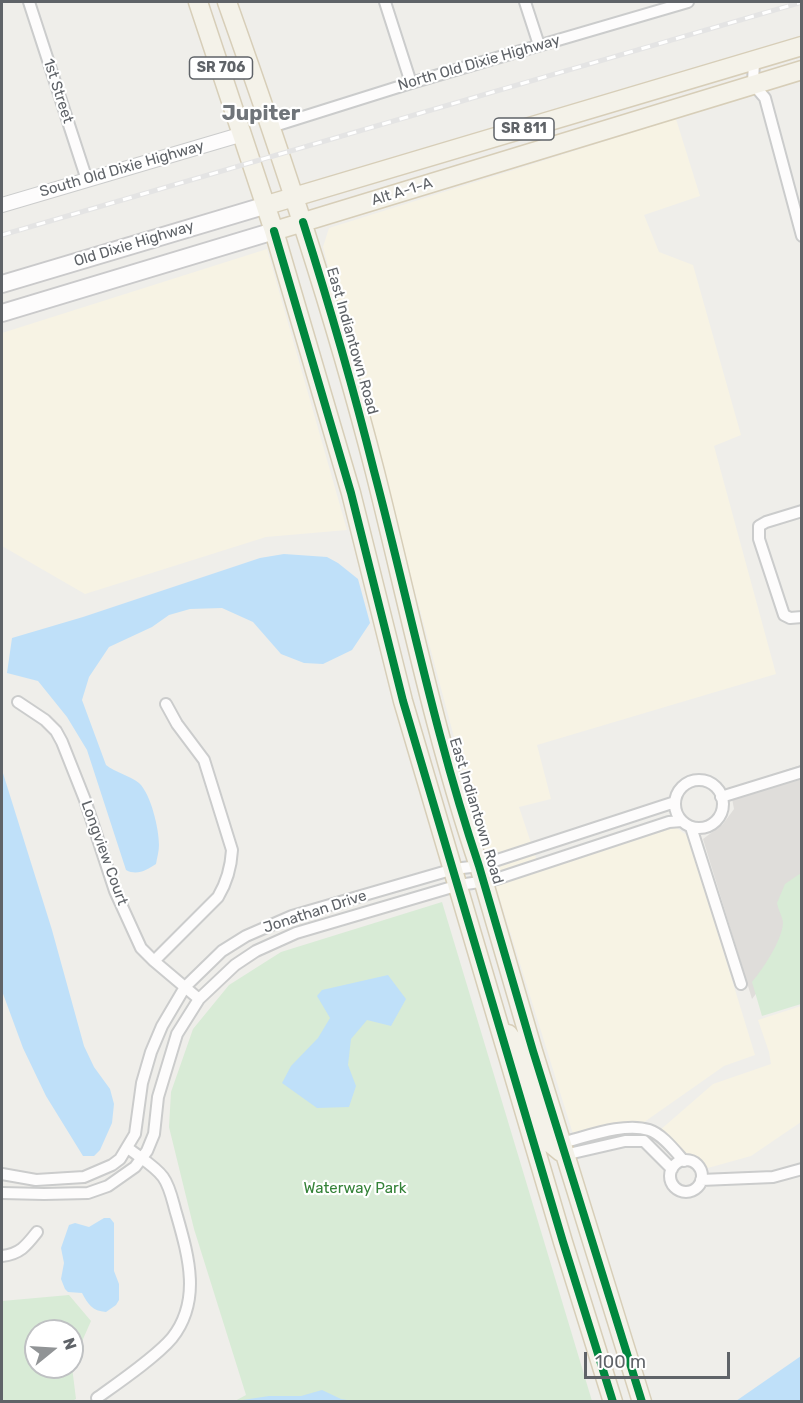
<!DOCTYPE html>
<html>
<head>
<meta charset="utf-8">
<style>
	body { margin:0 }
	#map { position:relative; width:803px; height:1403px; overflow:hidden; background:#efeeea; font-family:Rubik,sans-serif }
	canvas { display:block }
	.frame { position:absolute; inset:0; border:3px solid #5f6368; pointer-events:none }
	.north { position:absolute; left:24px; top:1319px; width:60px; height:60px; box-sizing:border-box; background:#fff; border:2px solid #bfc1c3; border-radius:50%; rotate:72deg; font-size:16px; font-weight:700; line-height:24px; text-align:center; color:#5f6368 }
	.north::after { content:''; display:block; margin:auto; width:21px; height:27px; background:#919496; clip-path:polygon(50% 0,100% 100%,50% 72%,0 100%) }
	.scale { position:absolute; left:584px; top:1352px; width:146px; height:27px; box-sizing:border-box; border:3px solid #5f6368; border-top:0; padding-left:8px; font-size:18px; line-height:21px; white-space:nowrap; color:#5f6368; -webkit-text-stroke:4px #fff; paint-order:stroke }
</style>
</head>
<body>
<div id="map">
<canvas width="803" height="1403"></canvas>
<div class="frame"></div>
<div class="north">N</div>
<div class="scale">100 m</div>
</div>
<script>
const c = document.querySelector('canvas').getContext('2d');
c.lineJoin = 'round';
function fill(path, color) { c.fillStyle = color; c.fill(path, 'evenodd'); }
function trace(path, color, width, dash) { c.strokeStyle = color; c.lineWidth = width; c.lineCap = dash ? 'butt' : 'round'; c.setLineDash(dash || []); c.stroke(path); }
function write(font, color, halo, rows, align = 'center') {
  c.font = font + ' Rubik,sans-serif'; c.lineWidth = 4.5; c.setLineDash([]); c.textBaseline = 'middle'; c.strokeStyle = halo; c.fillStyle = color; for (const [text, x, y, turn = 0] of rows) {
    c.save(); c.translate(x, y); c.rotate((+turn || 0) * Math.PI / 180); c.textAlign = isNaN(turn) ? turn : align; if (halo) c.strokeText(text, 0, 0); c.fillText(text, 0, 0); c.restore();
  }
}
fill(new Path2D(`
	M 676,119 L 700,196 L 644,215 L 659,252 L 693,265 L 741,435 L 714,446 L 776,674 L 537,745 L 551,799 L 519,807 L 540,870 L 674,826 L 688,836 L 755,1055 L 724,1066 L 640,1125 L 573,1134 L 481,838 L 323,247 L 329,228 Z
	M 267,249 L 347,530 L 266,537 L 85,594 L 2,546 L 2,333 Z
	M 801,1006 L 801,1122 L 751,1156 L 697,1171 L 659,1131 L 713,1084 L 771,1064 L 769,1052 L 758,1020 Z`), '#f7f3e4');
fill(new Path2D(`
	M 801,765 L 801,935 L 752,999 L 703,839 L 723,824 L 734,809 L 730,788 Z`), '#dfddda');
fill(new Path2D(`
	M 801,873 L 801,1004 L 762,1016 L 752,982 C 763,969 783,939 783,922 C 782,916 778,909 777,903 L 785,884 Z
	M 442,902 L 592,1401 L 235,1401 L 246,1395 L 194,1229 L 169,1127 L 171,1092 L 193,1029 L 229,985 L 281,952 Z
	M 69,1295 L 91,1321 L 72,1364 L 72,1331 L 36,1331 L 36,1367 L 72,1367 L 76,1399 L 70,1402 L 2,1401 L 2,1301 Z`), '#d8ebd6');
fill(new Path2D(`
	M 284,554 L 327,557 L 338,563 L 358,579 L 370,623 L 352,650 L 323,664 L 304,663 L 281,654 L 253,622 L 222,608 L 190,609 L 169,615 L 152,627 L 109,647 L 89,677 L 82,700 L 106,765 C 116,773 129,775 139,783 C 151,794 159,829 159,845 C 159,851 157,858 156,864 C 147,870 137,876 126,870 L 87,750 L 67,717 L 38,681 L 7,673 L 12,638 L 83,617 L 260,558 Z
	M 2,770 L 52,930 L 84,1046 L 94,1067 L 110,1089 L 114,1104 L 112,1123 L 100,1150 L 94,1156 L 83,1156 L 46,1096 L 23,1048 L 2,991 Z
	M 388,975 L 406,999 L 391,1026 L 367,1020 L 351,1039 L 348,1065 L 356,1086 L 349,1107 L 317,1108 L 282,1083 L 291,1066 L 318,1038 L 330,1018 L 317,996 L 322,990 Z
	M 104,1218 L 110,1218 L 114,1223 L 114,1271 L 119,1284 L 119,1300 L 116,1305 L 106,1312 C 92,1311 88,1304 82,1293 L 68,1292 L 65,1289 L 61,1279 L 64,1263 L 61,1248 L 69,1225 L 75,1223 L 89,1227 Z
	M 801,1356 L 801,1401 L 736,1401 Z
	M 322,1390 L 341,1399 L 354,1401 L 236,1401 L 269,1396 L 301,1396 Z`), '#bfe0f9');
const minor = new Path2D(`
	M 29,2 L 87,180
	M 385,2 L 411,83
	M 525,2 L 539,45
	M 754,60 L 753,84 L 765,98 L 802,236
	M 271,127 L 411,83 L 688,2
	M 802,511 L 766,522 L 759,526 L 759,539 L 784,615 L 790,618 L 802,617
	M 18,702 L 45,720 L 56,731 L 62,742 L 85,800 L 115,891 L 141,948 L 154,961 L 199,999
	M675 804a24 24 0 1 1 48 0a24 24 0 1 1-48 0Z
	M 721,797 L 802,772
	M 691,827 L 741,984
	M 154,961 L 218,897 C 227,882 231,868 232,850 L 204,760 L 177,724 L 166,704
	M 561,1143 C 586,1137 624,1122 649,1130 C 662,1134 675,1151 684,1161
	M 564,1155 L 625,1141 L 644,1141 L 672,1169
	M670 1176a16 16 0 1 1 32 0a16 16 0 1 1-32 0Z
	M 2,1174 L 36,1180 L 84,1177 L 112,1165 L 120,1159 L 135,1134 L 142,1083 L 151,1052 L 162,1026 L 185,987 L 222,951 L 246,936 L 292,916 L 454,869 L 479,866 L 675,802
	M 701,1180 L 773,1177 L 802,1169
	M 2,1193 L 44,1194 L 88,1193 L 108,1186 L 135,1167 L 147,1151 L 154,1134 L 158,1097 L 177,1034 L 199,999 L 235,965 L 256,951 L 296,933 L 459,885 L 493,880 L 669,822 L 682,821
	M 2,1256 C 20,1254 26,1246 37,1232
	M 97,1398 C 118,1383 156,1357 172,1338 C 201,1301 189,1258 177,1216 C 173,1204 171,1188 163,1177 C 155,1166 139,1157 128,1148`);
const tertiary = new Path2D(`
	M 2,205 L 243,134`);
const secondary = new Path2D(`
	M 2,284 L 267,205
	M 2,313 L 274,231`);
const primary = new Path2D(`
	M 198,2 L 274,231 L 351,493 L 403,701 L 563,1242 L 613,1402
	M 227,2 C 282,157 334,312 375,472 C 408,603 435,737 479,866 L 533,1051 L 642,1402
	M 267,205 L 802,46
	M 274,231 L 802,70
	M 508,1034 C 527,1056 536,1104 544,1133 L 550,1143 L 561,1152`);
trace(minor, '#cbcccc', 14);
trace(tertiary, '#cbcccc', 16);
trace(secondary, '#cacacb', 20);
trace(primary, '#d7ceb8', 21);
trace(minor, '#fdfcfc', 10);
trace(tertiary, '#fdfcfc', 14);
trace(secondary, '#fdfcfc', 16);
trace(primary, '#f4f2e9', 18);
const rail = new Path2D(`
	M 2,235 L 802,2`);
trace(rail, '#e4e4e4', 5);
trace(rail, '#fff', 3, [9]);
trace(new Path2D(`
	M 303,222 C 329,304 353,387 374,471 C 409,603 435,736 479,866 L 533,1051 L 642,1402
	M 274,231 L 351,493 L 403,701 L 563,1242 L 613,1402`), '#00873e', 8);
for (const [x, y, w] of [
	[221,68,63],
	[524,129,60]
]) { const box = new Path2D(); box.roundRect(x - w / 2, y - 11, w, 22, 4.5); c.fillStyle = '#fff'; c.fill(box); trace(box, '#5f6368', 1.5); }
write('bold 14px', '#5f6368', null, [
	["SR 706",221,68],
	["SR 811",524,129]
]);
write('15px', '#5f6368', '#fff', [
	["North Old Dixie Highway",479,63,-16],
	["1st Street",58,91,72],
	["South Old Dixie Highway",122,169,-16],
	["Alt A-1-A",402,192,-17],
	["Old Dixie Highway",134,244,-17],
	["East Indiantown Road",352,341,74],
	["East Indiantown Road",476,811,73],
	["Longview Court",104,853,70],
	["Jonathan Drive",315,912,-18]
]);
write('15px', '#348238', '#fff', [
	["Waterway Park",355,1189]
]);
write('bold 21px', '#70757a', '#fff', [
	["Jupiter",261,114]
]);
</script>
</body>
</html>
